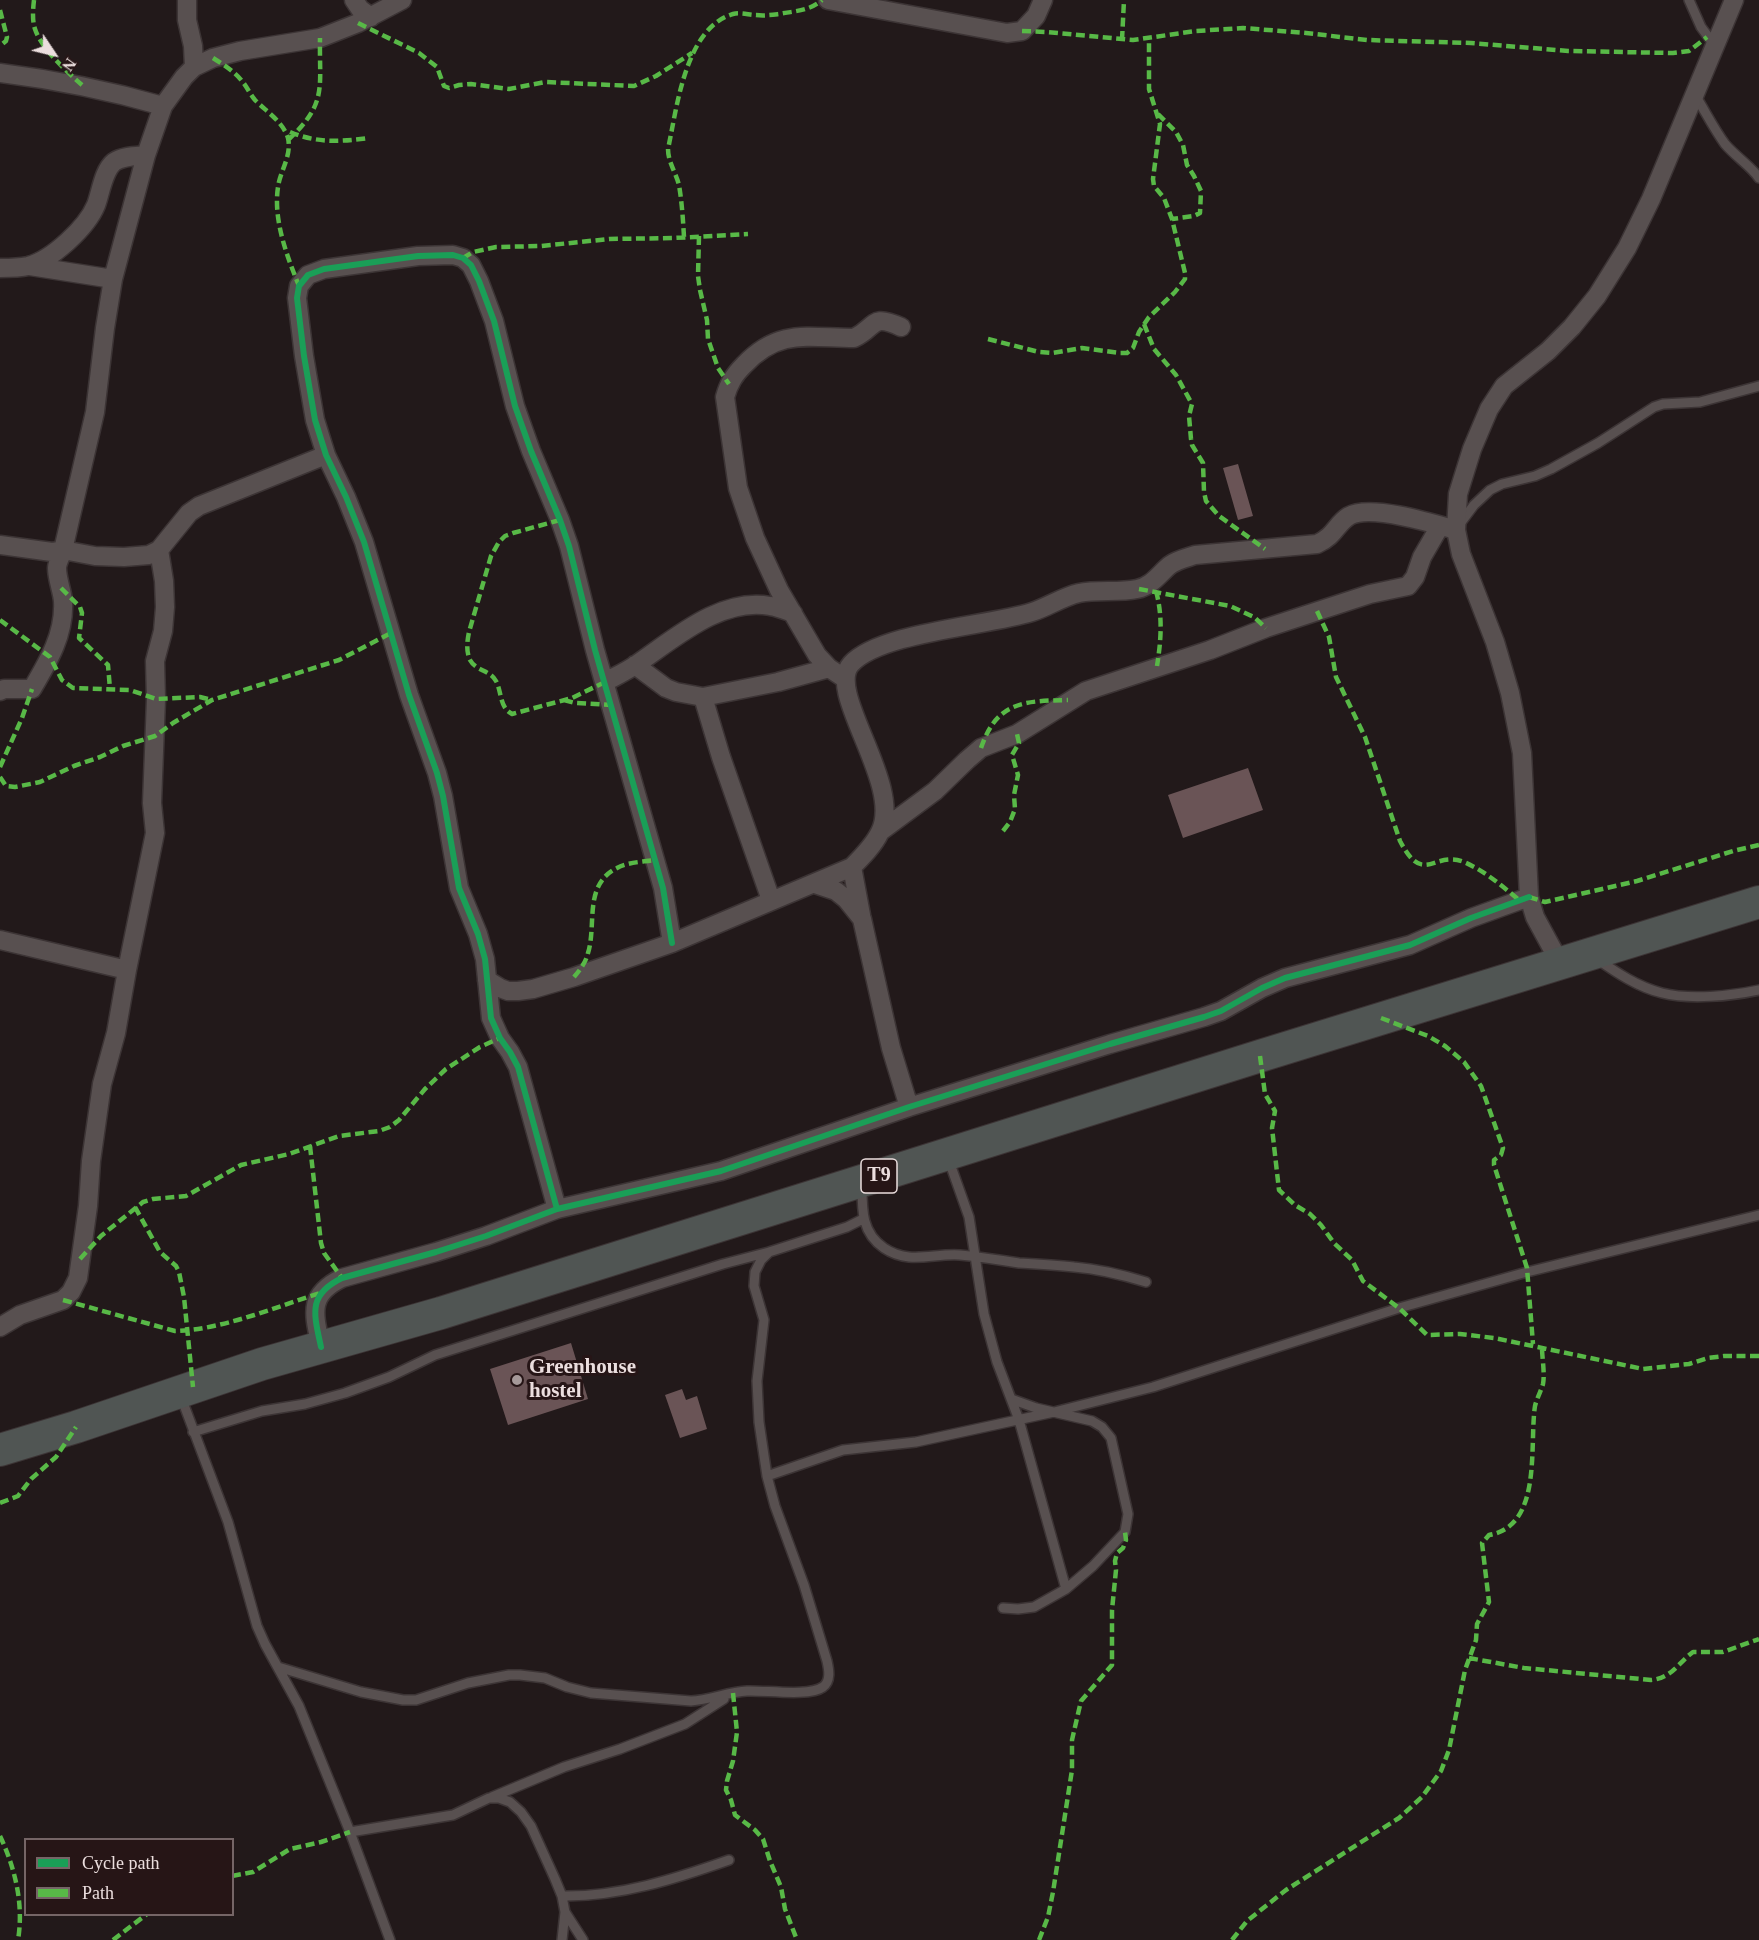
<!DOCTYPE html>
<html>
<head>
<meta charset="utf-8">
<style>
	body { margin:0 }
	#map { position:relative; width:1759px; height:1940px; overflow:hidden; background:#22191a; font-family:Georgia,serif }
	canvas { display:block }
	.legend { position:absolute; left:24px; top:1838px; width:210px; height:78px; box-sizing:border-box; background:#261516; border:2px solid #756566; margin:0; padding:8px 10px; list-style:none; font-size:18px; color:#ebdede }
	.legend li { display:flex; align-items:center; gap:12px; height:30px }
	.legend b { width:30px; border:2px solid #756566 }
	.north { position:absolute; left:24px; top:24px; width:60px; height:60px; -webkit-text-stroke:4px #261516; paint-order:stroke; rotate:125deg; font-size:16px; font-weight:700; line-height:24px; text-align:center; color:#ebdede }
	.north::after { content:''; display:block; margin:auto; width:21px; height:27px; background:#ebdede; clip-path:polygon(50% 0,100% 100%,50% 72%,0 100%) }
</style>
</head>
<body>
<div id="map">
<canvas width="1759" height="1940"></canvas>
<ul class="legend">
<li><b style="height:8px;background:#1a9f57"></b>Cycle path</li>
<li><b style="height:8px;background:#58b947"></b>Path</li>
</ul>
<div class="north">N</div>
</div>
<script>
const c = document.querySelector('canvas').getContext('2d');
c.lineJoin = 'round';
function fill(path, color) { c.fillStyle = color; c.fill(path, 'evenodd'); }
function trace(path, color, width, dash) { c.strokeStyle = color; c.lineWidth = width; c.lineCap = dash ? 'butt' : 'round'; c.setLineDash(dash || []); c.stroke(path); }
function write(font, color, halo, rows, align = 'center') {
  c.font = font + ' Georgia,serif'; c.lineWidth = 6; c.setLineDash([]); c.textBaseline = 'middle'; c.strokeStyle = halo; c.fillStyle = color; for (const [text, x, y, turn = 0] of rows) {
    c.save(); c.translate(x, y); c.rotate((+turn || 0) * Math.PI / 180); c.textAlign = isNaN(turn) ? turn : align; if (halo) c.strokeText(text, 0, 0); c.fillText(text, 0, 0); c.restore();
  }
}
fill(new Path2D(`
	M 1238,464 L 1253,516 L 1238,520 L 1223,468 Z
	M 1248,768 L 1263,810 L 1183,838 L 1168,795 Z
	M 571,1343 L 588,1399 L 508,1425 L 490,1369 Z
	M 682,1389 L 686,1400 L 697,1396 L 707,1429 L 680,1438 L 665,1395 Z`), '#6a5456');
const lane = new Path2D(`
	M 1689,0 L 1701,27 L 1715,46
	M 1695,95 C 1705,111 1714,129 1725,144 C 1735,156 1752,167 1759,178
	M 1459,525 L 1474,505 L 1490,490 L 1502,484 L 1535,476 L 1551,469 L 1598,443 L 1654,407 L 1663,404 L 1700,402 L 1759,386
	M 1597,959 C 1617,973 1638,987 1662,993 C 1690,1000 1731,996 1759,990
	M 948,1158 L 969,1217 L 984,1314 L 997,1362 L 1019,1420 L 1066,1589
	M 862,1187 C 862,1211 862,1233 884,1248 C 909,1265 933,1253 960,1255 C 980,1257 1000,1260 1019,1263 C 1038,1264 1056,1265 1074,1267 C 1099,1269 1123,1275 1146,1282
	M 181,1397 L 228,1522 L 257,1626 L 265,1644 L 299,1706 L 350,1832 L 390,1940
	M 193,1432 L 262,1411 L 305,1404 L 345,1393 L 389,1377 L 435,1355 L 723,1264 L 769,1252
	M 767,1476 L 843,1450 L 916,1442 L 1054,1412 L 1153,1387 L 1399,1308 L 1527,1272 L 1759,1215
	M 1003,1608 L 1018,1609 L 1034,1607 L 1066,1589 L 1093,1566 L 1125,1532 L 1128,1514 L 1111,1438 L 1102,1427 L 1092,1421 L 1036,1408 L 1011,1399
	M 278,1667 L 361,1692 L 403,1700 L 416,1700 L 468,1683 L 509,1675 L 520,1675 L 545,1678 L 567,1687 L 591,1693 L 691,1701 C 710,1700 728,1692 747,1691 C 765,1690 809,1697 823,1687 C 831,1681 829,1670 827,1661 L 804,1585 L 775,1506 L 767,1476 L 759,1422 L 757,1381 L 764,1320 L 754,1286 L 755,1272 L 761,1260 L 769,1252 L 847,1227 L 863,1219
	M 492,1797 L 564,1767 L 620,1749 L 685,1724 L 724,1699
	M 350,1832 L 453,1815 L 489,1798 L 499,1798 L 510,1802 L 521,1812 L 531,1826 L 555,1879 L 562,1896 L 565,1912 L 562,1940
	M 562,1896 C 619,1897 675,1879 729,1860
	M 565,1912 L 583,1940`);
const street = new Path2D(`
	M 187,0 L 187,20 L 193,46 L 194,67
	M 354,0 L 360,9 L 371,17
	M 828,0 L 1007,33 L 1022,31 L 1036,16 L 1043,0
	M 0,73 C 57,80 107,90 163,106
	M 30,266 L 113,279
	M 0,268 C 9,268 19,268 28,266 C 52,260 87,227 96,205 C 101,192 103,171 114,162 C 123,156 136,156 146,155
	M 0,545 L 52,552 L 63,550 L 95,556 L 124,557 L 149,555 L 159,550 L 189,513 L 199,506 L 326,455
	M 635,665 L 666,688 L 676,692 L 703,697 L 778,682 L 829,668
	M 844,678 L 829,668 L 817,655 L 779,590 L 755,538 L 738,488 L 725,397 C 729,383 734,375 744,365 C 779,328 808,338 854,338 C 877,327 870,313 901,327
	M 605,682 C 616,676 627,671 637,664 C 675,638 721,597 770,606 C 778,607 785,610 793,613
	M 0,691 L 4,689 L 32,689 C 48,662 65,634 63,601 C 62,590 57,579 57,568 C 57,563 61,556 63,550 L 95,412 L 105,328 L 113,279 L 146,155 L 163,106 L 184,77 L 194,67 L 213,58 L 240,51 L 320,38 L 358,23 L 402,0
	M 703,697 L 721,757 L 771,900
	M 881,831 L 935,791 L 967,760 L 981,748 L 1017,734 L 1086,691 L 1210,650 L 1266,628 L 1370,594 L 1408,586 L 1415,577 L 1422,557 L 1440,526
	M 852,867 L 861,915
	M 815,884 L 836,891 L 846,899 L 862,919 L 891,1048 L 909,1107
	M 0,940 L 127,970 L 116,1033 L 102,1084 L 91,1161 L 88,1206 L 78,1278 L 71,1292 L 63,1300 L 20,1315 L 0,1327
	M 1560,963 L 1535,917 L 1529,897 L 1522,753 L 1510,693 L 1495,642 L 1461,554 L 1456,530 L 1458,494 L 1472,449 L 1489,409 L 1504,386 L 1548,351 L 1572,327 L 1597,296 L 1627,248 L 1651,199 L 1734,0
	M 127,970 L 155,833 L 152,803 L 156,699 L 155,661 L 163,631 L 165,607 L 164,581 L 159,550
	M 487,980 L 500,988 L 508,991 L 518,991 L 533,989 L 574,977 L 672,943 L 852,867 C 862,857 874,845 880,832 C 904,785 825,692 851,664 C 880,632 988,626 1032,612 C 1048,607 1062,597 1079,593 C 1098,589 1118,593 1137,589 C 1152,586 1159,574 1170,565 C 1177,560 1186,558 1195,555 L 1317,544 C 1335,536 1336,524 1349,516 C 1370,504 1432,523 1456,530
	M 557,1209 L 518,1067 L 510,1052 L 500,1038 L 491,1018 L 485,959 L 478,934 L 459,888 L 443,796 L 437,773 L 409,695 L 364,542 L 346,497 L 326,455 L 315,420 L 304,356 L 297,298 L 299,286 L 308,275 L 324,269 L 418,256 L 453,255 L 463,258 L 471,265 L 479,281 L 494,321 L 515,406 L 531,451 L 560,520 L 569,546 L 595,650 L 663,888 L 672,943
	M 321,1347 C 314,1314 307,1295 342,1278 L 436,1252 L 486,1236 L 557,1209 L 721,1171 L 909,1107 L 1110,1044 L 1204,1017 L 1221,1011 L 1262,988 L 1285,978 L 1410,945 L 1471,918 L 1529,897`);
const highway = new Path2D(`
	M 0,1450 L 76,1427 L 262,1364 L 441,1313 L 1260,1056 L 1759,902`);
trace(lane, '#3c3435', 12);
trace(street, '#3c3435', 21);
trace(highway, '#3c3435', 34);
trace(lane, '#585050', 9);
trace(street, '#585050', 18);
trace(highway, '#505553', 32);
trace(new Path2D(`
	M 34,0 C 33,9 32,20 35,29 C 41,48 67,72 82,85
	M 0,10 L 7,37 L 6,41 L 0,46
	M 358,23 L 419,53 L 437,67 L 444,86 L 449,88 L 459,85 L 471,84 L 509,89 L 545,82 L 634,86 L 656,76 L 692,53
	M 1022,31 L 1047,32 L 1133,40 L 1196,31 L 1243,28 L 1306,33 L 1367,40 L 1471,43 L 1568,51 L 1673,53 L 1689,51 L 1707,37
	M 1122,40 L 1124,0
	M 213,58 C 224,65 235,72 242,81 C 247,87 250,94 255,100 C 267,112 283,122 288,138 C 292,156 280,171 278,187 C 273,220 287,256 299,286
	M 1158,114 L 1176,132 L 1183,145 L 1187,165 L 1194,176 L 1201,191 L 1200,213 L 1194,216 L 1172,219
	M 290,132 C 316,143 340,142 368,138
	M 288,140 C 328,103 319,88 320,38
	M 699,236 L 698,276 L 700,290 L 707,320 L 708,339 L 718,368 L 729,384
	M 684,237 C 683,220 682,203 679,185 C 676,173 668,162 668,149 C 677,108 685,28 733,14 C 741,12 749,15 756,15 C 764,16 771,15 779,14 C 794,11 810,11 822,0
	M 463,258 L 473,252 L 496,247 L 541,246 L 609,239 L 674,238 L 748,234
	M 1144,324 L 1154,349 L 1176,375 L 1192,404 L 1189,416 L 1191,439 L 1192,445 L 1203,463 L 1204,492 L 1206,501 L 1219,516 L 1265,549
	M 988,339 L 1039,352 L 1052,353 L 1082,348 L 1120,353 L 1127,353 L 1133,348 L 1139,332 L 1149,317 L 1175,292 L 1185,279 L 1185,273 L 1172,219 L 1164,198 L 1154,186 L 1153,179 L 1160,124 L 1149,89 L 1149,39
	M 560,520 L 513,533 L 505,536 L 499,542 L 491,556 L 469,632 C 467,642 466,651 470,660 C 476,671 490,670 496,681 C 502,692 499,707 512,714 L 572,698 L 605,682
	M 61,588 L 80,607 L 82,613 L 79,638 L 108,665 L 110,689
	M 1139,589 L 1230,606 L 1254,617 L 1266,628
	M 1156,591 C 1163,617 1161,641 1157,666
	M 1317,611 L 1329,637 L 1336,677 L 1365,737 L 1400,841 C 1424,887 1433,850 1464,862 C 1485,871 1502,886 1519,900
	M 0,620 L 50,657 L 62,680 L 73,688 L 130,690 L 156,699 L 200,697 L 212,700
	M 564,700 L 575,703 L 611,705
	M 981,748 C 997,701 1024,701 1068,700
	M 0,767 L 22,718 L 32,689
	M 0,777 L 6,786 L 15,787 L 40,782 L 74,766 L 100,757 L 123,746 L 155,736 L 173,723 L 212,700 L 339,660 L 391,633
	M 1003,831 L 1010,822 L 1015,809 L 1014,795 L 1018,775 L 1012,755 L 1019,743 L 1017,734
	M 1529,897 L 1545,902 L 1567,897 L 1637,881 L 1733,851 L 1759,845
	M 574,977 C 580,970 586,962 588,953 C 597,924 583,885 617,868 C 628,862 642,862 654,860
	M 1381,1018 L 1428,1036 L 1445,1046 L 1464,1062 L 1481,1086 L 1503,1148 L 1501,1155 L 1494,1160 L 1494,1165 L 1527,1268 L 1533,1344
	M 1260,1056 L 1265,1094 L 1275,1111 L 1272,1128 L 1279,1190 L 1295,1205 L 1310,1214 L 1321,1225 L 1334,1243 L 1352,1260 L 1363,1281 L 1399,1308 L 1427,1335 L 1460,1334 L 1494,1338 L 1643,1369 L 1689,1364 L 1708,1358 L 1724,1356 L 1759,1356
	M 310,1146 L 321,1243 L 324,1253 L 342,1278
	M 135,1207 L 160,1252 L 176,1266 L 179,1272 L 184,1297 L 193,1387
	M 80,1259 L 101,1236 L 143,1202 L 153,1199 L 186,1196 L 241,1165 L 289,1154 L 339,1136 L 379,1131 L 390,1127 L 399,1120 L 425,1089 L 446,1069 L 480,1047 L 500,1038
	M 63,1300 L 175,1331 C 221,1330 276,1307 320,1293
	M 0,1503 L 18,1496 L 31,1479 L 56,1457 L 76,1427
	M 1469,1658 L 1524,1668 L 1651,1680 C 1672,1678 1678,1663 1693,1652 L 1723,1652 L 1759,1639
	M 733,1693 L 737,1732 L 733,1761 L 727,1781 L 726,1790 L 731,1800 L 735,1815 L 755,1830 L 763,1839 L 770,1861 L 781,1887 L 785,1909 L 797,1940
	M 0,1836 C 15,1868 24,1904 18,1940
	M 232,1876 L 253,1872 L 290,1849 L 321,1842 L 350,1832
	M 113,1940 L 147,1914
	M 1039,1940 L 1048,1917 L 1053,1892 L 1072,1770 L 1072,1740 L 1081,1701 L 1112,1665 L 1112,1610 L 1116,1570 L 1115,1561 L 1117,1553 L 1123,1548 L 1126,1540 L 1125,1532
	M 1232,1940 L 1247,1921 L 1286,1890 L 1399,1818 L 1422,1797 L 1441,1771 L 1449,1750 L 1465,1670 L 1476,1640 L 1477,1624 L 1489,1602 L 1482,1543 L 1489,1535 C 1543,1526 1529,1445 1535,1406 C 1537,1398 1541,1391 1543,1384 C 1545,1373 1542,1358 1542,1347`), '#58b947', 4.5, [9, 4.5]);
trace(new Path2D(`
	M 557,1209 L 518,1067 L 510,1052 L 500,1038 L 491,1018 L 485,959 L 478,934 L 459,888 L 443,796 L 437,773 L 409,695 L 364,542 L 346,497 L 326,455 L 315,420 L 304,356 L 297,298 L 299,286 L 308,275 L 324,269 L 418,256 L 453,255 L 463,258 L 471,265 L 479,281 L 494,321 L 515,406 L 531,451 L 560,520 L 569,546 L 595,650 L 663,888 L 672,943
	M 321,1347 C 314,1314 307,1295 342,1278 L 436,1252 L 486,1236 L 557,1209 L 721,1171 L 909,1107 L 1110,1044 L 1204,1017 L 1221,1011 L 1262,988 L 1285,978 L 1410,945 L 1471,918 L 1529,897`), '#1a9f57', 6);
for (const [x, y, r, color] of [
	[517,1380,6,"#a59999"]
]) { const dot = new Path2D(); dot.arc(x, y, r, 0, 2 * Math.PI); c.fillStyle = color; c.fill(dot); trace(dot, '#261516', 2); }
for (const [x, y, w] of [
	[879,1176,36]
]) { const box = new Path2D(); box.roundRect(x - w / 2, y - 17, w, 34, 4.5); c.fillStyle = '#261516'; c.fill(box); trace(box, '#ebdede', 1.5); }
write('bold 20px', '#ebdede', null, [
	["T9",879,1176]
]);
write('bold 21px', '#ebdede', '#261516', [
	["Greenhouse",529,1368],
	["hostel",529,1392]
], 'left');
</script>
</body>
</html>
